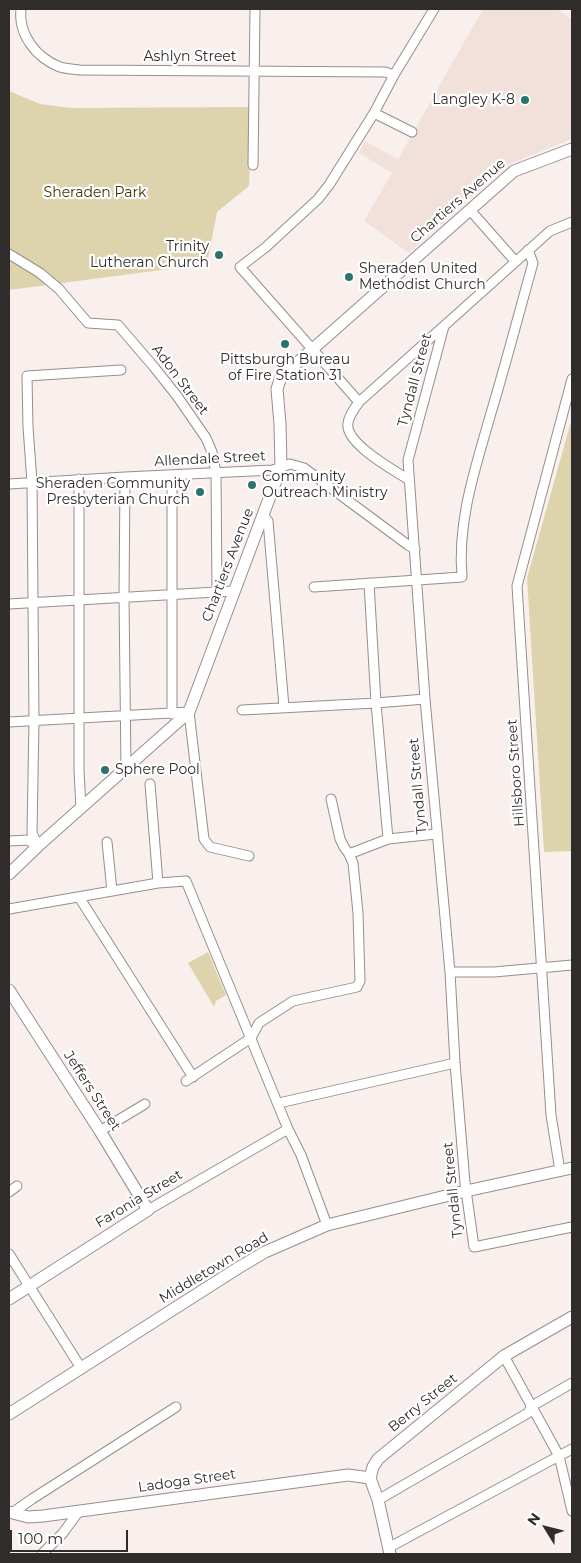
<!DOCTYPE html>
<html>
<head>
<meta charset="utf-8">
<style>
	body { margin:0 }
	#map { position:relative; width:581px; height:1563px; overflow:hidden; background:#f9f0ed; font-family:Montserrat,sans-serif }
	canvas { display:block }
	.frame { position:absolute; inset:0; border:10px solid #2f2c2b; pointer-events:none }
	.north { position:absolute; left:521px; top:1503px; width:50px; height:50px; -webkit-text-stroke:4px #fff; paint-order:stroke; rotate:306deg; font-size:14px; font-weight:700; line-height:20px; text-align:center; color:#2f2c2b }
	.north::after { content:''; display:block; margin:auto; width:18px; height:22px; background:#2f2c2b; clip-path:polygon(50% 0,100% 100%,50% 72%,0 100%) }
	.scale { position:absolute; left:10px; top:1530px; width:118px; height:22px; box-sizing:border-box; border:2px solid #2f2c2b; border-top:0; padding-left:6px; font-size:15px; line-height:18px; white-space:nowrap; color:#2f2c2b; -webkit-text-stroke:4px #fff; paint-order:stroke }
</style>
</head>
<body>
<div id="map">
<canvas width="581" height="1563"></canvas>
<div class="frame"></div>
<div class="north">N</div>
<div class="scale">100 m</div>
</div>
<script>
const c = document.querySelector('canvas').getContext('2d');
c.lineJoin = 'round';
function fill(path, color) { c.fillStyle = color; c.fill(path, 'evenodd'); }
function trace(path, color, width, dash) { c.strokeStyle = color; c.lineWidth = width; c.lineCap = dash ? 'butt' : 'round'; c.setLineDash(dash || []); c.stroke(path); }
function write(font, color, halo, rows, align = 'center') {
  c.font = font + ' Montserrat,sans-serif'; c.lineWidth = 4.5; c.setLineDash([]); c.textBaseline = 'middle'; c.strokeStyle = halo; c.fillStyle = color; for (const [text, x, y, turn = 0] of rows) {
    c.save(); c.translate(x, y); c.rotate((+turn || 0) * Math.PI / 180); c.textAlign = isNaN(turn) ? turn : align; if (halo) c.strokeText(text, 0, 0); c.fillText(text, 0, 0); c.restore();
  }
}
fill(new Path2D(`
	M 483,9 L 556,9 L 572,19 L 572,139 L 509,164 L 409,253 L 364,221 L 392,173 L 359,153 L 365,141 L 398,159 Z`), '#f2e0db');
fill(new Path2D(`
	M 9,91 L 40,104 L 71,108 L 252,107 L 249,186 L 217,212 L 207,264 L 9,290 Z
	M 572,418 L 572,851 L 544,852 L 527,578 Z
	M 208,952 L 226,995 L 216,1001 L 214,1007 L 188,963 Z`), '#ddd4ad');
const street = new Path2D(`
	M 21,9 C 18,34 36,58 60,67 C 66,69 73,69 80,70 L 385,72 L 394,75
	M 374,113 L 412,132
	M 253,165 L 255,9
	M 470,210 L 515,261
	M 9,254 L 40,273 L 59,289 L 88,323 L 118,325 L 154,367 L 177,396 L 206,438 L 212,452 L 216,473 L 217,592
	M 444,326 L 408,460 L 425,699 L 450,972 L 455,1063 L 465,1183 L 474,1247 L 572,1227
	M 359,402 L 240,267 L 266,247 L 318,199 L 329,185 L 374,113 L 394,75 L 434,9
	M 172,475 L 172,714
	M 125,477 L 124,597 L 126,769
	M 79,479 L 79,770 L 81,809
	M 409,480 C 394,470 344,443 348,423 C 349,415 355,408 359,402 L 550,231 L 572,222
	M 9,484 L 125,477 L 273,470 L 290,464 L 304,468 L 408,545 L 415,549
	M 263,515 L 268,521 L 284,707
	M 369,583 L 376,703 L 388,839
	M 314,587 L 462,577 C 457,520 476,466 491,413 C 506,363 519,313 533,263 L 528,250
	M 9,604 L 234,591
	M 242,710 L 376,703 L 425,699
	M 9,722 L 189,712 L 204,839 L 210,847 L 249,856
	M 150,784 L 158,883
	M 9,841 L 28,840 L 37,846
	M 107,842 L 112,891
	M 38,846 L 32,833 L 34,721 L 32,482 L 28,427 L 27,376 L 121,370
	M 349,854 L 388,839 L 436,834
	M 79,897 L 193,1077
	M 9,909 L 158,883 L 186,881 L 288,1129 L 301,1155 L 327,1225
	M 450,972 L 494,972 L 572,965
	M 186,1081 L 251,1038 L 259,1023 L 293,1001 L 357,987 L 360,981 L 358,913 L 353,863 L 349,854 L 344,847 L 340,839 L 331,799
	M 279,1103 L 455,1063
	M 100,1131 L 145,1104
	M 560,1171 L 551,1115 L 517,586 L 572,379
	M 9,1192 L 17,1186
	M 148,1210 L 288,1129
	M 9,1254 L 81,1368
	M 504,1356 L 559,1456 L 572,1511
	M 378,1500 L 528,1413 L 532,1406 L 572,1383
	M 12,1513 L 32,1499 L 176,1407
	M 388,1548 L 572,1449
	M 42,1554 L 63,1533 L 79,1511`);
const secondary = new Path2D(`
	M 9,874 L 38,846 L 189,712 L 281,467 L 280,424 L 277,389 L 281,377 L 514,171 L 572,149
	M 9,990 L 100,1131 L 148,1210 L 9,1299
	M 9,1414 L 238,1268 L 265,1252 L 327,1225 L 466,1191 L 572,1168
	M 9,1512 L 28,1517 L 43,1516 L 348,1475 L 370,1478
	M 390,1554 L 378,1500 L 370,1478 L 373,1467 L 378,1459 L 504,1356 L 572,1317`);
trace(street, '#978e8c', 11);
trace(secondary, '#978e8c', 13);
trace(street, '#fff', 9);
trace(secondary, '#fff', 11);
for (const [x, y, r, color] of [
	[525,100,5,"#2c736c"],
	[219,255,5,"#2c736c"],
	[349,277,5,"#2c736c"],
	[285,344,5,"#2c736c"],
	[252,485,5,"#2c736c"],
	[200,492,5,"#2c736c"],
	[105,770,5,"#2c736c"]
]) { const dot = new Path2D(); dot.arc(x, y, r, 0, 2 * Math.PI); c.fillStyle = color; c.fill(dot); trace(dot, '#fff', 2); }
write('14px', '#2f2c2b', '#fff', [
	["Ashlyn Street",190,57],
	["Chartiers Avenue",458,201,-41],
	["Adon Street",180,380,53],
	["Tyndall Street",415,380,-75],
	["Allendale Street",210,459,-3],
	["Chartiers Avenue",228,565,-69],
	["Hillsboro Street",516,773,-94],
	["Tyndall Street",418,786,-95],
	["Jeffers Street",92,1091,57],
	["Tyndall Street",453,1190,-96],
	["Faronia Street",139,1199,-31],
	["Middletown Road",214,1268,-31],
	["Berry Street",423,1403,-39],
	["Ladoga Street",187,1481,-8]
]);
write('14px', '#2f2c2b', '#fff', [
	["Langley K-8",515,100],
	["Trinity",209,247],
	["Lutheran Church",209,263],
	["Sheraden United",359,269,"left"],
	["Methodist Church",359,285,"left"],
	["Pittsburgh Bureau",285,360,"center"],
	["of Fire Station 31",285,376,"center"],
	["Community",262,477,"left"],
	["Outreach Ministry",262,493,"left"],
	["Sheraden Community",190,484],
	["Presbyterian Church",190,500],
	["Sphere Pool",115,770,"left"]
], 'right');
write('14px', '#3e3406', '#fff', [
	["Sheraden Park",95,193]
]);
</script>
</body>
</html>
